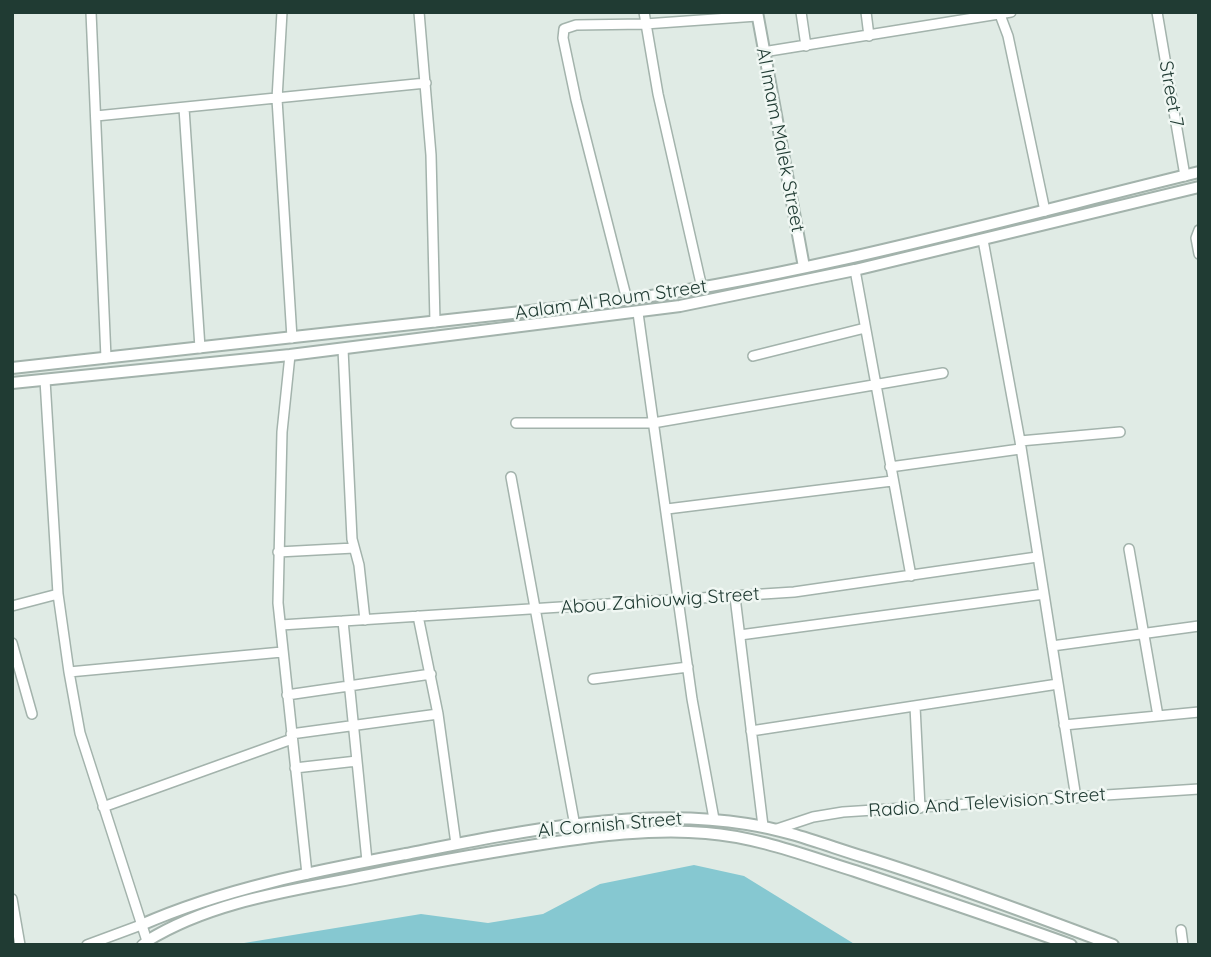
<!DOCTYPE html>
<html>
<head>
<meta charset="utf-8">
<style>
	body { margin:0 }
	#map { position:relative; width:1211px; height:957px; overflow:hidden; background:#e0ebe5; font-family:Quicksand,sans-serif }
	canvas { display:block }
	.frame { position:absolute; inset:0; border:14px solid #203b33; pointer-events:none }
</style>
</head>
<body>
<div id="map">
<canvas width="1211" height="957"></canvas>
<div class="frame"></div>
</div>
<script>
const c = document.querySelector('canvas').getContext('2d');
c.lineJoin = 'round';
function fill(path, color) { c.fillStyle = color; c.fill(path, 'evenodd'); }
function trace(path, color, width, dash) { c.strokeStyle = color; c.lineWidth = width; c.lineCap = dash ? 'butt' : 'round'; c.setLineDash(dash || []); c.stroke(path); }
function write(font, color, halo, rows, align = 'center') {
  c.font = font + ' Quicksand,sans-serif'; c.lineWidth = 5; c.setLineDash([]); c.textBaseline = 'middle'; c.strokeStyle = halo; c.fillStyle = color; for (const [text, x, y, turn = 0] of rows) {
    c.save(); c.translate(x, y); c.rotate((+turn || 0) * Math.PI / 180); c.textAlign = isNaN(turn) ? turn : align; if (halo) c.strokeText(text, 0, 0); c.fillText(text, 0, 0); c.restore();
  }
}
fill(new Path2D(`
	M 694,865 L 744,876 L 856,945 L 232,945 L 421,914 L 488,923 L 543,914 L 600,884 Z`), '#86c8d1');
const minor = new Path2D(`
	M 91,12 L 106,358
	M 282,12 L 277,99 L 292,338
	M 419,12 L 431,155 L 435,322
	M 644,12 L 658,94 L 702,288
	M 801,12 L 806,46
	M 866,12 L 869,36
	M 999,12 L 1008,36 L 1045,211
	M 1157,12 L 1185,176
	M 763,52 L 1011,12
	M 184,108 L 200,348
	M 96,116 L 426,83
	M 1199,230 L 1196,238 L 1199,254
	M 983,240 L 1020,441 L 1076,798
	M 855,270 L 911,576
	M 627,300 L 576,100 L 563,38 L 564,29 L 576,25 L 645,24 L 757,16
	M 638,313 L 692,699 L 714,819
	M 343,349 L 352,539 L 359,565 L 365,620
	M 290,355 L 282,432 L 278,603 L 307,874
	M 753,356 L 865,328
	M 45,380 L 58,594 L 69,672 L 80,733 L 147,941 L 142,945
	M 516,423 L 653,423 L 943,373
	M 1020,441 L 1120,432
	M 890,467 L 1020,449
	M 511,477 L 575,826
	M 667,509 L 892,481
	M 1129,549 L 1158,716
	M 278,552 L 354,548
	M 735,597 L 763,826
	M 12,606 L 58,594
	M 418,616 L 438,714 L 456,844
	M 343,621 L 367,861
	M 281,625 L 794,592 L 1037,557
	M 740,635 L 1044,594
	M 12,643 L 32,714
	M 1052,646 L 1199,626
	M 69,672 L 282,652
	M 593,679 L 688,667
	M 287,695 L 431,674
	M 915,706 L 920,808
	M 1064,725 L 1199,712
	M 751,731 L 1058,684
	M 291,734 L 438,714
	M 295,768 L 357,761
	M 103,807 L 292,739
	M 777,829 L 813,817 L 843,812 L 1199,789
	M 12,899 L 20,945
	M 1181,930 L 1183,945
	M 87,945 L 141,925`);
const tertiary = new Path2D(`
	M 757,12 L 804,267
	M 12,368 L 603,303 C 805,276 1002,220 1199,172
	M 12,383 L 290,355 L 680,306 L 855,270 L 1199,187
	M 141,925 C 225,888 316,871 406,854 C 512,833 639,806 747,824 C 787,830 825,845 864,857 C 948,883 1031,914 1113,945
	M 147,941 C 213,900 296,890 370,875 C 427,863 485,853 542,844 C 596,836 652,828 706,833 C 758,837 806,856 855,871 C 927,895 999,919 1071,945`);
trace(minor, '#a3b3ac', 12);
trace(tertiary, '#a3b3ac', 14);
trace(minor, '#fff', 9);
trace(tertiary, '#fff', 10);
write('19px', '#203b33', '#f0f7f3', [
	["Street 7",1171,94,80],
	["Al Imam Malek Street",780,140,79],
	["Aalam Al Roum Street",611,300,-8],
	["Abou Zahiouwig Street",660,601,-4],
	["Radio And Television Street",987,803,-4],
	["Al Cornish Street",610,825,-5]
]);
</script>
</body>
</html>
